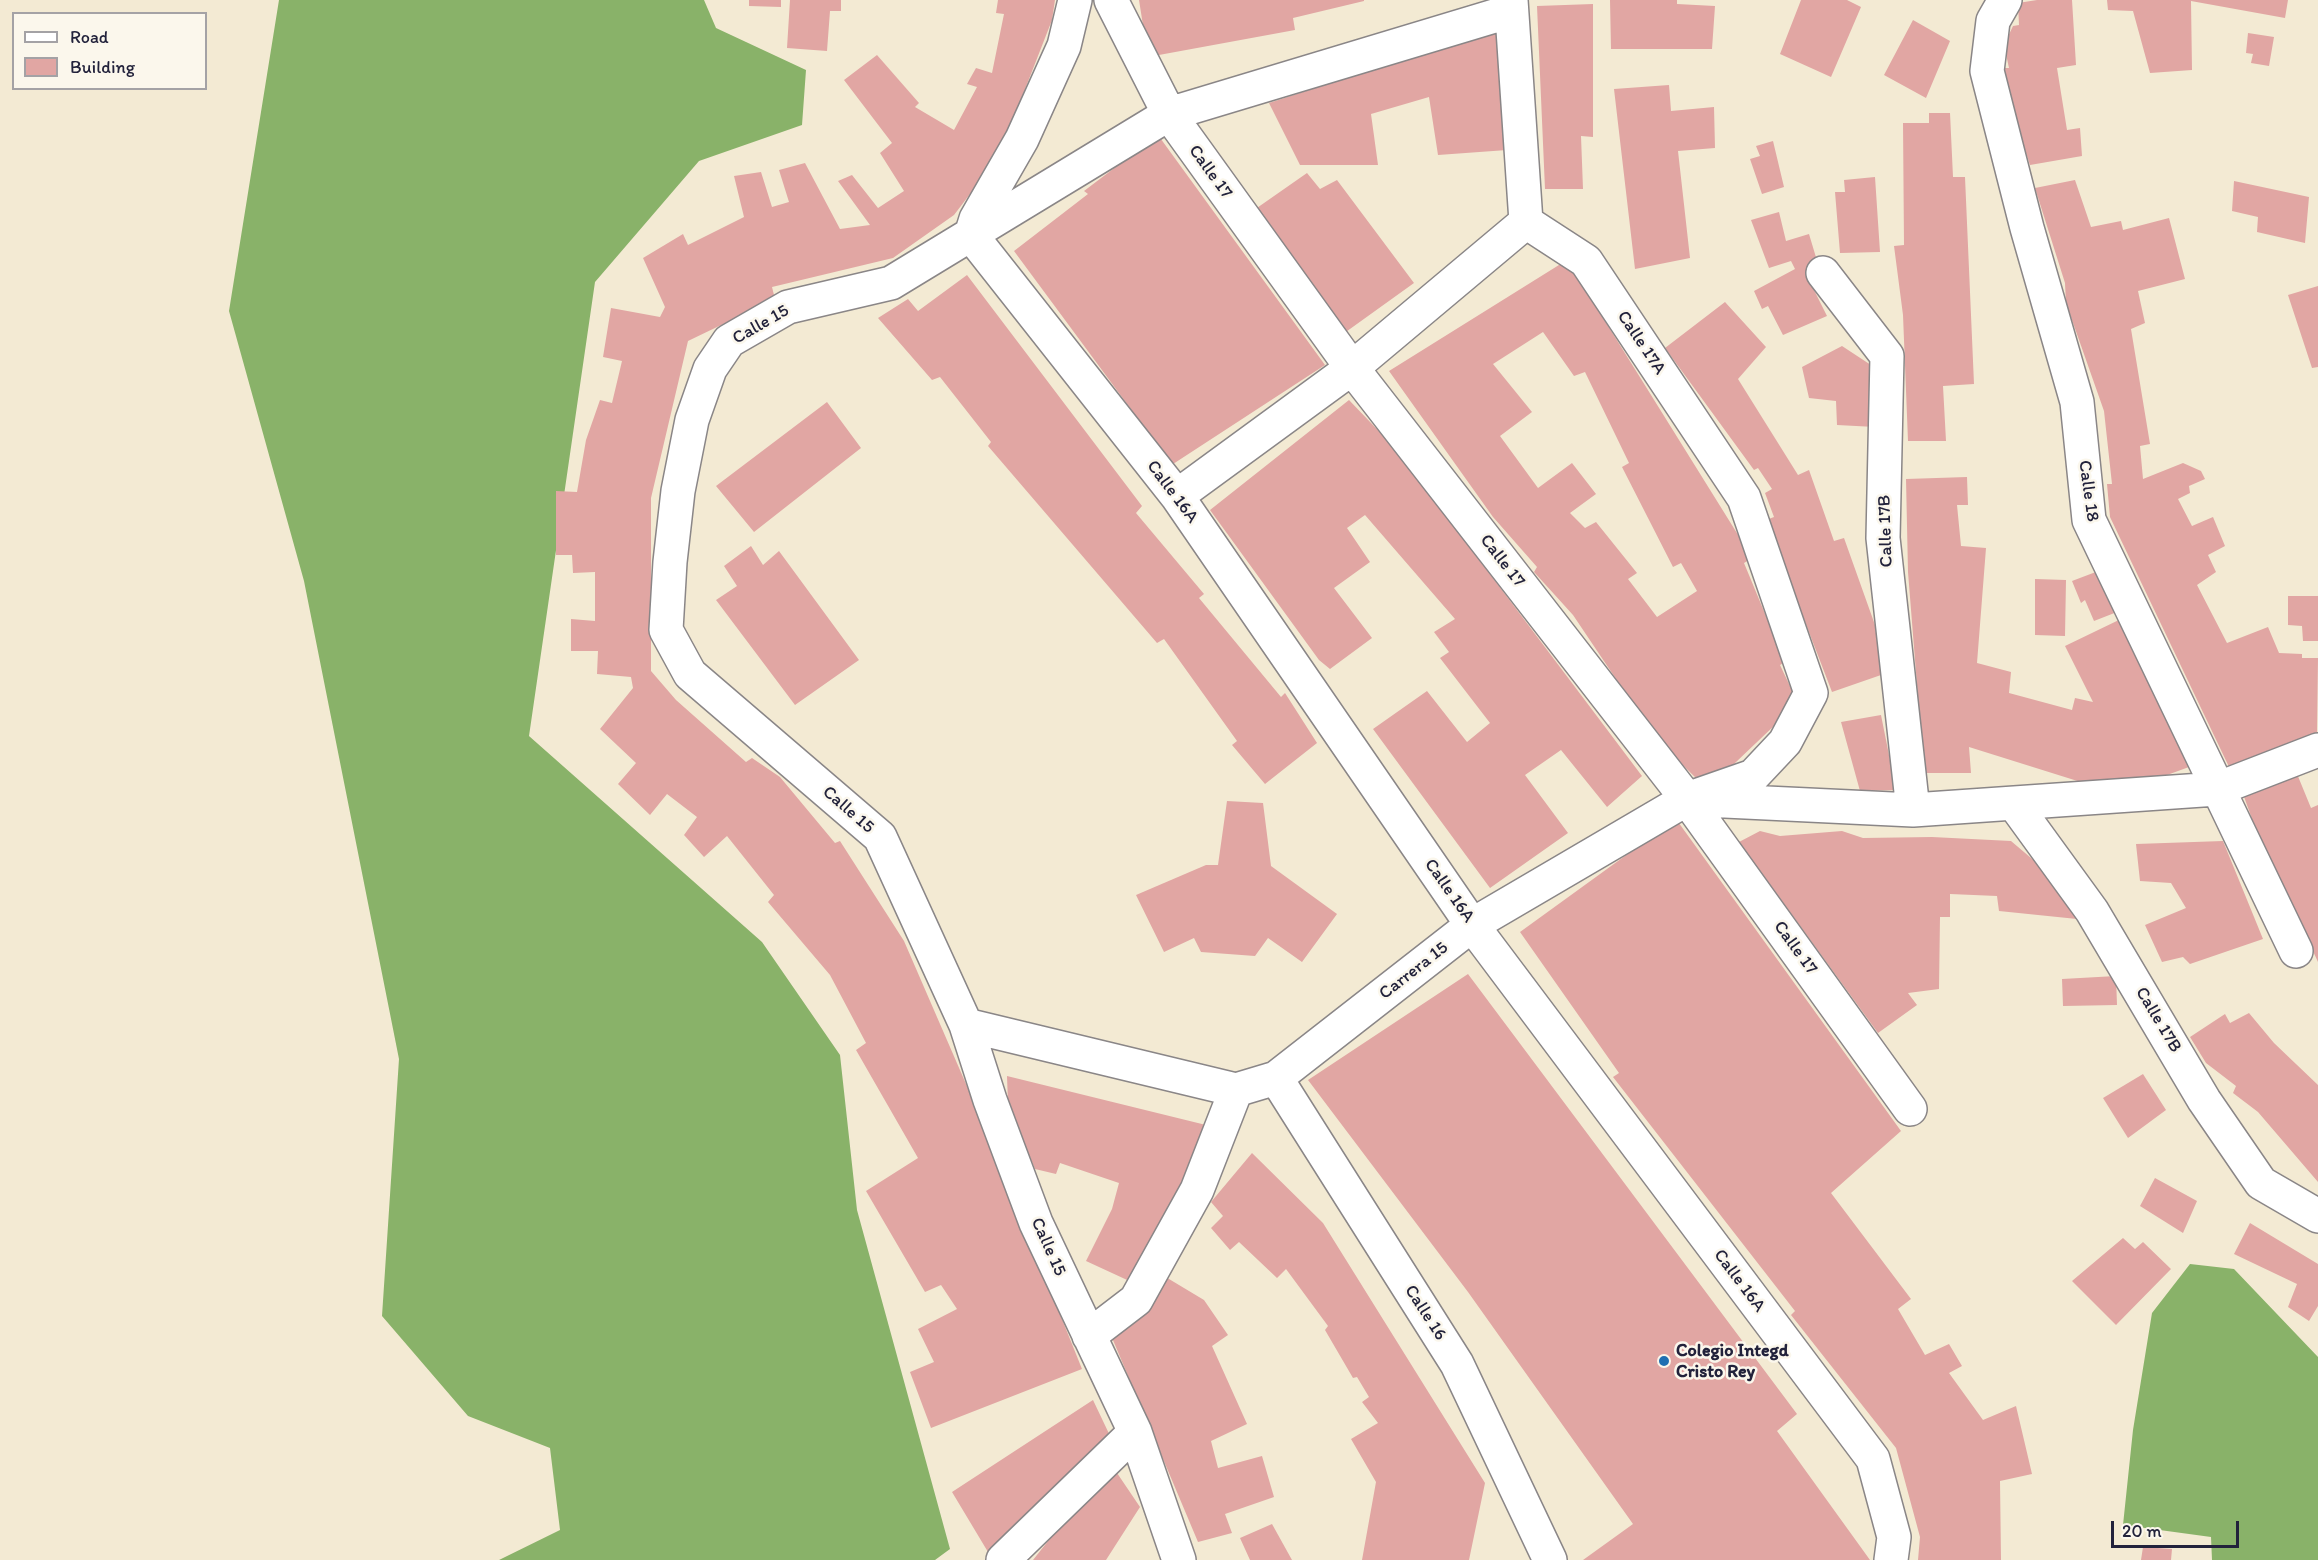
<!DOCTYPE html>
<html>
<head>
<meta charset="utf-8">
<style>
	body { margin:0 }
	#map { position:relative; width:2318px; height:1560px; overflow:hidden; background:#f3ead3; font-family:Itim,sans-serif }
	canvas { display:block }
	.legend { position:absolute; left:12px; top:12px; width:195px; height:78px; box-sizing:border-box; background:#fbf7ec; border:2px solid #a4a2a5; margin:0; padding:8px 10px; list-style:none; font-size:18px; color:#22223b }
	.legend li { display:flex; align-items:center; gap:12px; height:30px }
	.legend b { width:30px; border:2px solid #a4a2a5 }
	.scale { position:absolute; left:2111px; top:1521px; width:128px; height:27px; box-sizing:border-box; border:3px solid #22223b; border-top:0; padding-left:8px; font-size:18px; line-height:21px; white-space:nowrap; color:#22223b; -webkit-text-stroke:4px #fbf7ec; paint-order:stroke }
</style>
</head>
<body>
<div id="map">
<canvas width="2318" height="1560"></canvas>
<ul class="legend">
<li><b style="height:8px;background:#fff"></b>Road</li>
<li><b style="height:16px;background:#e1a6a3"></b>Building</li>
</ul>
<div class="scale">20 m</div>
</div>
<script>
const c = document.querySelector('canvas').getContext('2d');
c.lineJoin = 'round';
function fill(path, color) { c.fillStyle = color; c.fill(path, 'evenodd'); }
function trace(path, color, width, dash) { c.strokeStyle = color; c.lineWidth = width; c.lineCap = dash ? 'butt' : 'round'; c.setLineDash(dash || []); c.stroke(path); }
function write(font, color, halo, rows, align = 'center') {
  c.font = font + ' Itim,sans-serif'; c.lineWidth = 5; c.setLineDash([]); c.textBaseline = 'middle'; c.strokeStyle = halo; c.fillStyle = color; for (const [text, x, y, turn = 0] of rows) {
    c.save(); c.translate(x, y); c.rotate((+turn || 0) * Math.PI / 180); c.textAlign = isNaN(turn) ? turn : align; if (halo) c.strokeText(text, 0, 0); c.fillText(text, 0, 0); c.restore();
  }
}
fill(new Path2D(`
	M 279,0 L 704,0 L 716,28 L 806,70 L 802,125 L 699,161 L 595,282 L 529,736 L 762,942 L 840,1055 L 857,1210 L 950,1549 L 935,1560 L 499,1560 L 560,1530 L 550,1448 L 468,1416 L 382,1316 L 399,1059 L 304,581 L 229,311 Z
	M 2190,1264 L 2234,1269 L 2318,1357 L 2318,1560 L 2212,1560 L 2211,1537 L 2123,1525 L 2133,1430 L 2152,1313 Z`), '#89b269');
fill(new Path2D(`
	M 749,0 L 781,0 L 781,7 L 749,6 Z
	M 790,0 L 841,0 L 841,11 L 830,11 L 827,51 L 787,48 Z
	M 998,0 L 1055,0 L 1052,20 L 999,156 L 954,215 L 893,258 L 772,287 L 775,299 L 688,341 L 651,498 L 651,671 L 676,700 L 746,762 L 752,758 L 780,777 L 835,843 L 840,841 L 904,941 L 989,1137 L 1082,1369 L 931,1428 L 910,1372 L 934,1362 L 918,1329 L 957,1309 L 941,1285 L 925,1292 L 866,1191 L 918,1158 L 856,1050 L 866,1043 L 830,975 L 768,902 L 774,895 L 727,836 L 704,857 L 684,835 L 697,817 L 667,794 L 650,815 L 618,784 L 636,763 L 600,729 L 633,688 L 631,677 L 597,674 L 598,651 L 571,651 L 571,619 L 595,621 L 595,572 L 573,573 L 572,555 L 556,555 L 556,491 L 577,492 L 586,440 L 600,400 L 612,403 L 622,361 L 603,357 L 611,308 L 660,317 L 665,307 L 643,258 L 683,234 L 688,245 L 744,217 L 734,176 L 761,172 L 772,207 L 789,202 L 779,170 L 805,163 L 840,229 L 870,225 L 838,181 L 852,175 L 878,208 L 904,191 L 880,153 L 892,143 L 844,80 L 877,55 L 919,103 L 915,107 L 954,130 L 977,87 L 967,84 L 976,68 L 992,73 L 1004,14 L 996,13 Z
	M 1139,0 L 1364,0 L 1364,1 L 1293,18 L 1295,30 L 1148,57 Z
	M 1610,0 L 1677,0 L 1677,4 L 1715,6 L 1712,49 L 1611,49 Z
	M 1801,0 L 1847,0 L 1861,7 L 1831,77 L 1780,54 Z
	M 2037,0 L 2072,0 L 2076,65 L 2057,68 L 2067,130 L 2080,128 L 2082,156 L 2030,165 L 2009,101 L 2004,68 L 2009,68 L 2004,45 L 2013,26 L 2019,25 L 2018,3 Z
	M 2107,0 L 2288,0 L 2285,18 L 2191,1 L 2192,70 L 2150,73 L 2133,11 L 2108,10 Z
	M 1593,4 L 1593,137 L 1581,136 L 1583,189 L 1545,189 L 1537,6 Z
	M 1913,20 L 1950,41 L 1926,98 L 1884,75 Z
	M 1497,32 L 1507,150 L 1438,155 L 1429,97 L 1371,114 L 1378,165 L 1300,165 L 1269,103 L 1430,51 Z
	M 2248,33 L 2274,37 L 2269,66 L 2251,63 L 2253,54 L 2246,53 Z
	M 1669,85 L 1671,111 L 1714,107 L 1715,148 L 1678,151 L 1690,258 L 1635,269 L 1614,89 Z
	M 1929,113 L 1950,113 L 1953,177 L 1965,177 L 1974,384 L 1943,386 L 1946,441 L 1908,441 L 1903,315 L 1894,246 L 1904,245 L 1903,123 L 1929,123 Z
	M 1158,135 L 1325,365 L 1170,466 L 1144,434 L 1147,431 L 1014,251 L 1088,194 L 1084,191 Z
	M 1773,141 L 1784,187 L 1762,194 L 1750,159 L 1760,156 L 1756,146 Z
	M 1307,173 L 1320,189 L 1337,180 L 1414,283 L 1343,334 L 1254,210 Z
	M 1875,177 L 1880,252 L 1840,253 L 1835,192 L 1845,192 L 1844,180 Z
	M 2075,180 L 2091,227 L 2121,221 L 2123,230 L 2169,218 L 2185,279 L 2138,291 L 2145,323 L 2131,329 L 2150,444 L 2140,446 L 2143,479 L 2183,463 L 2201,471 L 2205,479 L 2189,486 L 2190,493 L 2178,499 L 2192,526 L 2213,517 L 2225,546 L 2208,555 L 2216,572 L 2197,585 L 2227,643 L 2268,627 L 2279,653 L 2302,654 L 2302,658 L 2318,658 L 2317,732 L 2230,769 L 2110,517 L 2107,484 L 2112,484 L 2104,411 L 2066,303 L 2065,283 L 2035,188 Z
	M 2234,181 L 2309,197 L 2305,243 L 2257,232 L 2258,217 L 2232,211 Z
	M 1779,212 L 1786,241 L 1809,234 L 1818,264 L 1805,272 L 1827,316 L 1783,335 L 1768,306 L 1762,309 L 1754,291 L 1795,269 L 1791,261 L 1769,268 L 1751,220 Z
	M 1567,260 L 1740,538 L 1749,560 L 1744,563 L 1785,662 L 1780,665 L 1798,703 L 1714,783 L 1697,779 L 1657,740 L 1573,615 L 1534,572 L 1537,567 L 1493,517 L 1389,371 ZM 1543,332 L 1574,376 L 1585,372 L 1629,463 L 1622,467 L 1673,567 L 1681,563 L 1697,591 L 1657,617 L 1628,579 L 1637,573 L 1596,522 L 1585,528 L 1570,513 L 1596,494 L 1572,463 L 1538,488 L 1500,436 L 1532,412 L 1493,364 Z
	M 967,275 L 1142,506 L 1136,513 L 1204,594 L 1199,598 L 1281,697 L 1285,693 L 1317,743 L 1265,784 L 1232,745 L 1237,741 L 1164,639 L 1157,643 L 988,446 L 991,442 L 940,377 L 932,380 L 878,318 L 908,299 L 918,311 Z
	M 2318,286 L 2318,367 L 2312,368 L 2288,295 Z
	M 1725,302 L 1766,347 L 1738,379 L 1798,475 L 1809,470 L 1834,541 L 1844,538 L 1875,625 L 1881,675 L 1832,692 L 1766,520 L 1774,517 L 1765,493 L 1772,489 L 1758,468 L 1754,470 L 1665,348 Z
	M 1842,346 L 1877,369 L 1875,427 L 1837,425 L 1836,401 L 1809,398 L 1802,367 Z
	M 1349,400 L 1395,448 L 1642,776 L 1607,807 L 1561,750 L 1525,775 L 1568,833 L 1490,888 L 1373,729 L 1427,691 L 1467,742 L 1490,723 L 1440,658 L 1449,652 L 1434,632 L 1455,619 L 1365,515 L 1347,528 L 1370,562 L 1334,588 L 1372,638 L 1330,669 L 1319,660 L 1210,510 Z
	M 827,402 L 861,448 L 754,532 L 716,486 Z
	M 1967,477 L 1968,505 L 1957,505 L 1961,546 L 1986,548 L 1977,663 L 2011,672 L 2009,693 L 2072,710 L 2075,698 L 2093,702 L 2065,646 L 2123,618 L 2189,767 L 2126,790 L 2103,789 L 1969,747 L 1971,773 L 1924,773 L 1908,572 L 1906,479 Z
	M 751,546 L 763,565 L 779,551 L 859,660 L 795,705 L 716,600 L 737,586 L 724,566 Z
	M 2101,570 L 2117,612 L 2094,621 L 2085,600 L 2081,603 L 2072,581 Z
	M 2035,579 L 2066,580 L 2065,636 L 2035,635 Z
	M 2288,596 L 2318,596 L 2318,641 L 2303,641 L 2302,626 L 2288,625 Z
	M 1881,715 L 1896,790 L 1860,791 L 1841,722 Z
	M 2295,769 L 2311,808 L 2318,805 L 2318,962 L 2252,819 L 2242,791 Z
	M 1227,801 L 1263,803 L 1271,866 L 1337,914 L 1302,962 L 1268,938 L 1255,956 L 1201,952 L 1194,938 L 1164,952 L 1136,895 L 1206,865 L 1218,865 Z
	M 1676,819 L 1901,1131 L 1831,1193 L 1911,1299 L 1898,1309 L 1925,1355 L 1949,1344 L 1962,1366 L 1949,1373 L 1983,1420 L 2016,1406 L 2032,1474 L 2000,1481 L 2001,1560 L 1918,1560 L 1920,1537 L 1896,1448 L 1791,1315 L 1795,1311 L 1613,1077 L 1619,1073 L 1520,932 Z
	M 1760,831 L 1780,836 L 1842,831 L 1863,838 L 1932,837 L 2011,841 L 2044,869 L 2077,919 L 1999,911 L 1997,896 L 1950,894 L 1950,917 L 1940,917 L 1939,989 L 1908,993 L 1917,1005 L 1878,1033 L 1739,842 Z
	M 2223,841 L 2263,939 L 2190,964 L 2183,957 L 2162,962 L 2145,925 L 2186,908 L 2171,883 L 2140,881 L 2136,844 Z
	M 1468,974 L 1797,1414 L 1777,1431 L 1870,1560 L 1583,1560 L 1633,1524 L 1468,1292 L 1308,1080 Z
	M 2116,976 L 2117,1005 L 2063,1006 L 2062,979 Z
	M 2249,1013 L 2274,1043 L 2318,1085 L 2318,1182 L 2258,1112 L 2233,1093 L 2236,1086 L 2206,1063 L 2190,1037 L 2225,1014 L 2230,1023 Z
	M 2143,1074 L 2166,1110 L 2128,1138 L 2103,1098 Z
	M 1007,1076 L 1206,1125 L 1185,1195 L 1138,1285 L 1086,1261 L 1112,1209 L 1119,1183 L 1060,1163 L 1056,1174 L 1035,1169 L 1008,1104 Z
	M 1252,1153 L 1323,1223 L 1485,1483 L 1469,1560 L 1362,1560 L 1376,1482 L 1351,1439 L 1378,1423 L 1362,1402 L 1369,1397 L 1357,1377 L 1353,1378 L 1325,1330 L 1328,1326 L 1286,1269 L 1277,1278 L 1239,1242 L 1230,1250 L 1211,1228 L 1223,1216 L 1211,1202 Z
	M 2155,1178 L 2197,1201 L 2183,1233 L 2140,1206 Z
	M 2250,1223 L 2318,1264 L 2318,1306 L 2309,1321 L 2288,1307 L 2297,1284 L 2234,1254 Z
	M 2123,1238 L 2135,1249 L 2143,1242 L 2171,1269 L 2116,1325 L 2072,1281 Z
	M 1164,1276 L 1204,1300 L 1228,1335 L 1212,1346 L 1247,1424 L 1211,1441 L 1218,1468 L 1262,1456 L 1274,1497 L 1225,1514 L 1232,1533 L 1198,1542 L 1110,1333 Z
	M 1093,1400 L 1112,1440 L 988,1552 L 952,1492 Z
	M 1115,1470 L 1140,1507 L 1106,1560 L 1033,1560 L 1064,1521 Z
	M 1272,1524 L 1292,1560 L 1250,1560 L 1240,1538 Z
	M 2143,1547 L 2172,1549 L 2171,1560 L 2141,1560 Z`), '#e1a6a3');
const minor = new Path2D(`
	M 1111,0 L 1169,114 L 1352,368 L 1687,799 L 1910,1109
	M 2005,0 L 1993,21 L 1987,71 L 2027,228 L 2077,402 L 2089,520 L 2296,951
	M 971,235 L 1177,496 L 1472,925 L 1873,1459 L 1894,1537 L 1891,1560
	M 971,235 L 976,219 L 1022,139 L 1064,46 L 1075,0
	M 1823,273 L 1887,356 L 1883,538 L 1913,810
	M 1177,496 L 1352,368 L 1526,222
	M 1704,800 L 1913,810 L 2217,789 L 2318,750
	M 2015,805 L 2092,911 L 2204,1100 L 2261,1183 L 2318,1216
	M 966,1025 L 1236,1090 L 1276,1078 L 1472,925 L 1687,799 L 1753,776 L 1785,742 L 1811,693 L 1744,498 L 1586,261 L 1526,222 L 1511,0
	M 1276,1078 L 1457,1364 L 1550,1560
	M 1089,1336 L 1136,1300 L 1197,1190 L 1236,1090
	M 1003,1560 L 1135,1432
	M 1179,1560 L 1135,1432 L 1036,1223 L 990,1100 L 966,1025 L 880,837 L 690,674 L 666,630 L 670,562 L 678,491 L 692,420 L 710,369 L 729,341 L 788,307 L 891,283 L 1169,114 L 1511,11`);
trace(minor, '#8a8687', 36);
trace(minor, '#fff', 33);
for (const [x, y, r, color] of [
	[1664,1361,6,"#1f6fb2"]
]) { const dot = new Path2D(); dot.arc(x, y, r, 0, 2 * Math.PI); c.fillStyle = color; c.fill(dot); trace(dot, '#fbf7ec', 2); }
write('18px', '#22223b', '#fbf7ec', [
	["Calle 17",1210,172,54],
	["Calle 15",761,325,-30],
	["Calle 17A",1641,343,56],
	["Calle 18",2088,491,82],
	["Calle 16A",1172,492,53],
	["Calle 17B",1886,531,-92],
	["Calle 17",1502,561,52],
	["Calle 15",848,810,41],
	["Calle 16A",1449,891,55],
	["Calle 17",1795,948,54],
	["Carrera 15",1414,971,-38],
	["Calle 17B",2158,1020,59],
	["Calle 15",1048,1247,66],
	["Calle 16A",1739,1281,53],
	["Calle 16",1425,1313,57]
]);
write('bold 18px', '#22223b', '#fbf7ec', [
	["Colegio Integd",1676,1351],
	["Cristo Rey",1676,1372]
], 'left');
</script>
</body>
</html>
